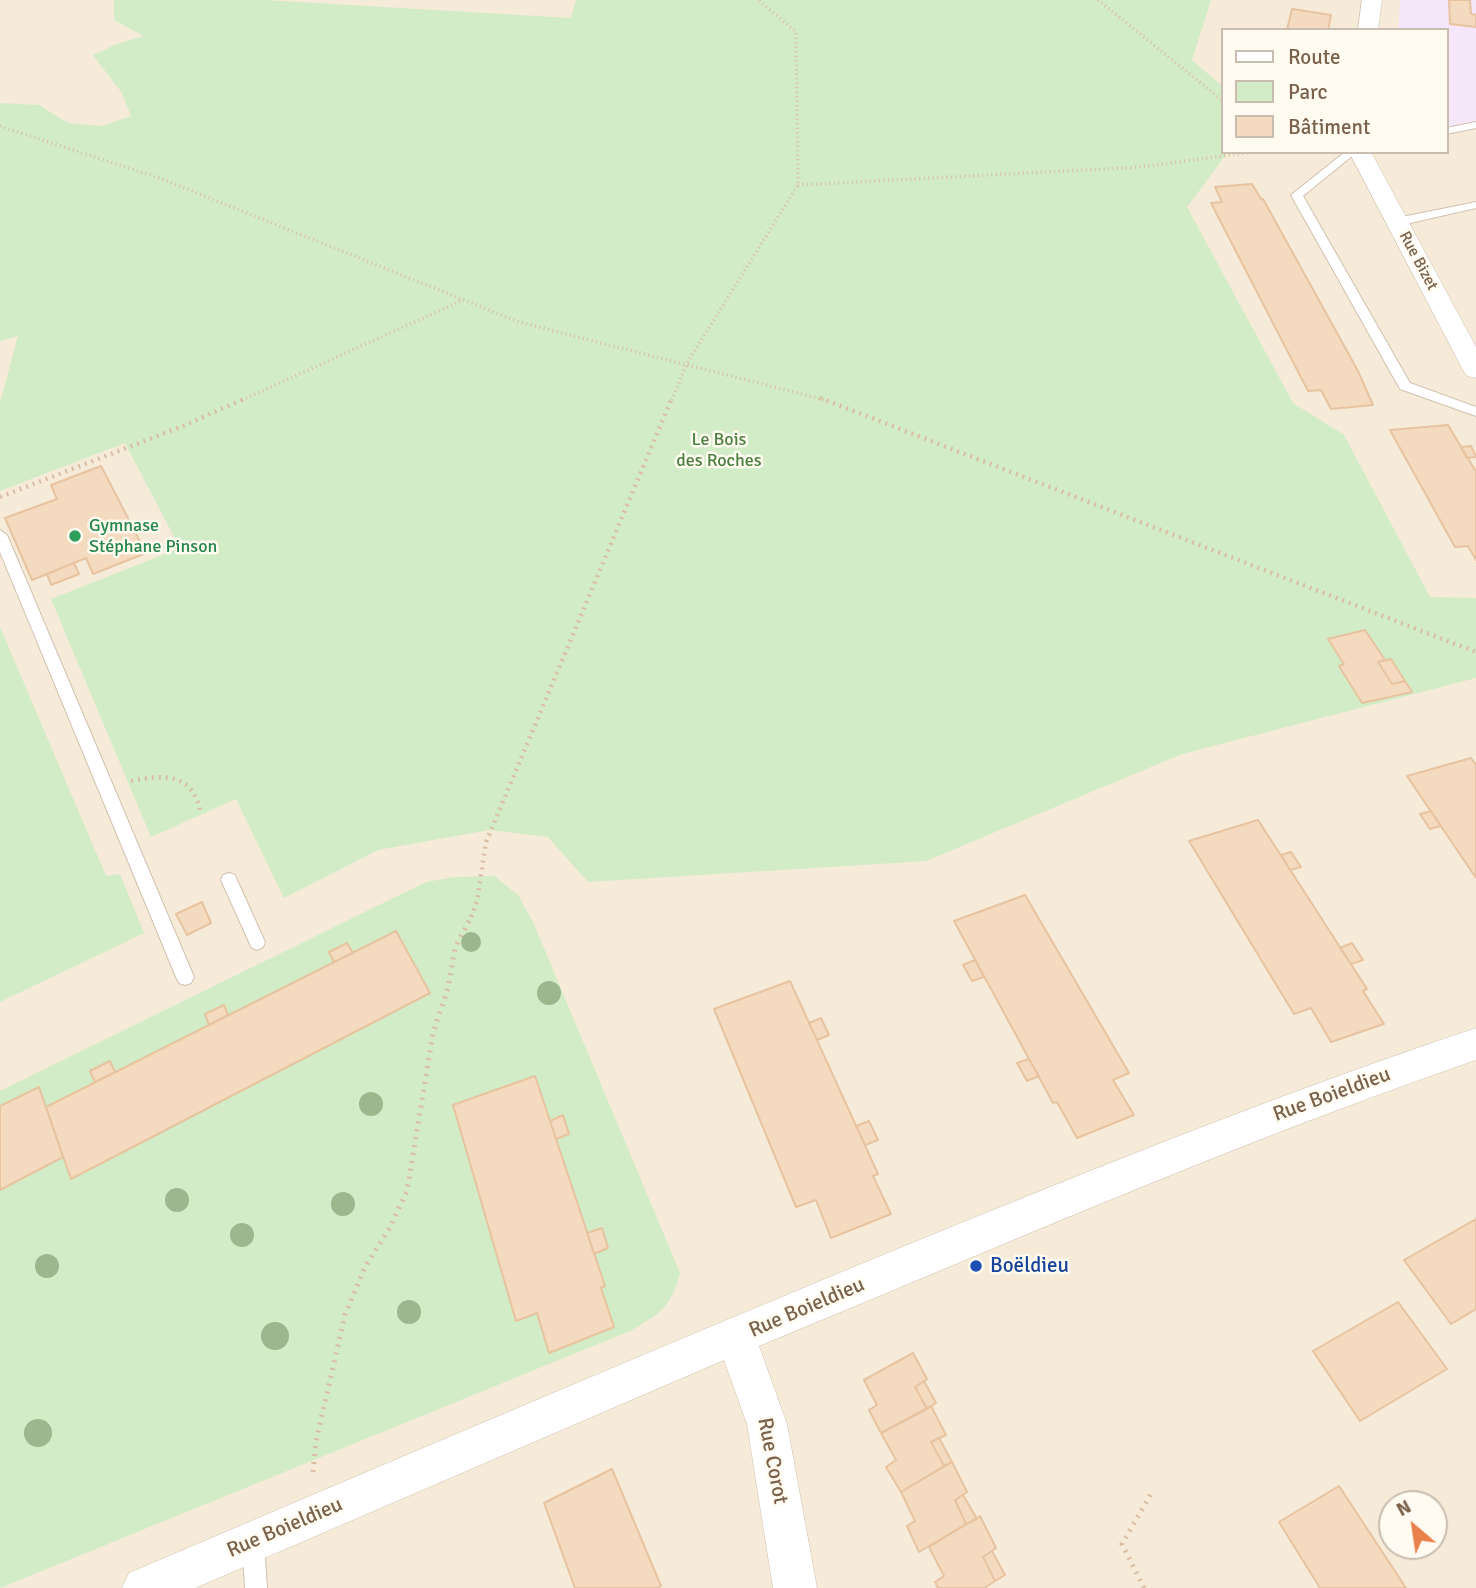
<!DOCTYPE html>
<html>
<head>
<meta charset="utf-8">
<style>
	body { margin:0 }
	#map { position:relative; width:1476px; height:1588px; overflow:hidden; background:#fdf8ea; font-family:Signika,sans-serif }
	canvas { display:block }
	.legend { position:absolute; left:1221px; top:28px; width:228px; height:126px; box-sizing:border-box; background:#fffbf1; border:2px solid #cabdaf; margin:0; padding:9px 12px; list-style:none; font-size:21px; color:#7a614b }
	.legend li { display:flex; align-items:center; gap:14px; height:35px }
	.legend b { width:35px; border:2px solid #cabdaf }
	.north { position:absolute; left:1378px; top:1490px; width:70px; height:70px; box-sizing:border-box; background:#fffbf1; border:2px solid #cabdaf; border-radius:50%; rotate:331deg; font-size:19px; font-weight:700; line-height:28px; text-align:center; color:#7a614b }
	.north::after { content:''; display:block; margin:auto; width:24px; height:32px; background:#ea814c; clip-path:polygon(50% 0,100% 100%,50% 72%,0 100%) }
</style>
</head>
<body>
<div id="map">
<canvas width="1476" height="1588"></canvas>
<ul class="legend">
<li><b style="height:9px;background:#fff"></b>Route</li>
<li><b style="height:19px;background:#d2ecc7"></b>Parc</li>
<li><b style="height:19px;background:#f4dbc0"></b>Bâtiment</li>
</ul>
<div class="north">N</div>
</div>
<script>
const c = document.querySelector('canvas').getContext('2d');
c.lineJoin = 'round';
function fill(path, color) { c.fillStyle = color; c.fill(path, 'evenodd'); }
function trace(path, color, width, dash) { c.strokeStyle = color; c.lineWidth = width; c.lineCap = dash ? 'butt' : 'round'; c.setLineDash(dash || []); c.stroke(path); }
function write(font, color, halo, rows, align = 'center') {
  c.font = font + ' Signika,sans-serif'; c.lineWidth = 5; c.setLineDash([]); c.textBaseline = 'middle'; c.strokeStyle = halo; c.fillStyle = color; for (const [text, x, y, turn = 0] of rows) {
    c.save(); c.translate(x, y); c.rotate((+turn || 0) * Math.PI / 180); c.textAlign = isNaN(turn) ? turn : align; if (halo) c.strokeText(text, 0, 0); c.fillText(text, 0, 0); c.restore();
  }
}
fill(new Path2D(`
	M 0,0 L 1476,0 L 1476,1588 L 0,1588 ZM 1222,30 L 1446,30 L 1446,152 L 1222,152 ZM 1392,1504 L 1434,1504 L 1434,1546 L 1392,1546 Z`), '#f5ebd8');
fill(new Path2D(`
	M 1400,0 L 1476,0 L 1476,129 L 1446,135 L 1446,30 L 1398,30 Z`), '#f5e6fa');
fill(new Path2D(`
	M 114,0 L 265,0 L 571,18 L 576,0 L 1211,0 L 1192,60 L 1222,86 L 1222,152 L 1228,152 L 1187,207 L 1293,403 L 1344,435 L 1430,597 L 1476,598 L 1476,678 L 1182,754 L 926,861 L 588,882 L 548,837 L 489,830 L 378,850 L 284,898 L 236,799 L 151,837 L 51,599 L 180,548 L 125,443 L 0,491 L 0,403 L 18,336 L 0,341 L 0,103 L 39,105 L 68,123 L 102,126 L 131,116 L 122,93 L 93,55 L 117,44 L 144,36 L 114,20 Z
	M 0,627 L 106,876 L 120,874 L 144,933 L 0,1002 Z
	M 494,876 L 518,895 L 533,922 L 680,1273 C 671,1308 659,1314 630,1331 L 0,1588 L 0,1091 L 426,882 L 455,877 Z`), '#d2ecc7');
const building = new Path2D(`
	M 1449,0 L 1470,0 L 1471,14 L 1476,15 L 1476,27 L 1450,24 Z
	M 1292,9 L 1331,15 L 1328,30 L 1287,30 Z
	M 1252,184 L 1261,199 L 1263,199 L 1358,371 L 1373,405 L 1331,409 L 1321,390 L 1308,391 L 1211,203 L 1222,202 L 1215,187 Z
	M 1448,425 L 1476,472 L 1476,560 L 1468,546 L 1455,547 L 1390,430 Z
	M 1471,446 L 1476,457 L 1467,458 L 1461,447 Z
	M 101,466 L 146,553 L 93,574 L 86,558 L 32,580 L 5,518 L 57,499 L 51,485 Z
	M 74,563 L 79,574 L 51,585 L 47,574 Z
	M 1365,630 L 1385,660 L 1378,662 L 1392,684 L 1405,681 L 1412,692 L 1362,703 L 1339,666 L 1344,664 L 1328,639 Z
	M 1391,659 L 1405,681 L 1392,684 L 1378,662 Z
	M 1471,758 L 1476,765 L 1476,878 L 1407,776 Z
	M 1431,811 L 1441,826 L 1430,829 L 1420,814 Z
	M 1258,820 L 1367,989 L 1363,991 L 1384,1024 L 1331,1042 L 1311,1008 L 1294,1014 L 1189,841 Z
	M 1291,852 L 1301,867 L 1290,870 L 1281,855 Z
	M 1025,895 L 1129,1073 L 1113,1080 L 1134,1115 L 1077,1138 L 1057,1102 L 1053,1103 L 954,921 Z
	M 202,902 L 211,923 L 187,935 L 176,914 Z
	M 396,931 L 430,993 L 71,1179 L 46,1107 Z
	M 347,943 L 353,953 L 334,962 L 329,952 Z
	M 1352,943 L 1363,960 L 1351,964 L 1340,948 Z
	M 975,960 L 984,977 L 972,981 L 963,965 Z
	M 790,981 L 878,1174 L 873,1176 L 891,1214 L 831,1238 L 816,1200 L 796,1207 L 714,1009 Z
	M 224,1005 L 228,1015 L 209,1025 L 205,1014 Z
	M 821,1018 L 829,1035 L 817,1040 L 809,1023 Z
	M 1029,1059 L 1039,1076 L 1027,1081 L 1017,1063 Z
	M 110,1061 L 115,1072 L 95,1082 L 90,1071 Z
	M 535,1076 L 605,1286 L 601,1288 L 614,1327 L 549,1353 L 537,1313 L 516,1321 L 453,1105 Z
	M 39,1087 L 63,1157 L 0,1190 L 0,1106 Z
	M 563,1115 L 569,1134 L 556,1139 L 550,1121 Z
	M 869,1121 L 878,1140 L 865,1145 L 856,1126 Z
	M 1476,1219 L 1476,1309 L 1451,1324 L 1404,1260 Z
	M 602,1228 L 608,1248 L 594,1254 L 587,1233 Z
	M 1398,1302 L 1447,1369 L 1360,1421 L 1313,1351 Z
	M 913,1353 L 927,1379 L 915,1387 L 927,1409 L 881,1433 L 869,1410 L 877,1405 L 864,1380 Z
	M 924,1381 L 936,1403 L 927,1409 L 915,1387 Z
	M 931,1406 L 946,1435 L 931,1442 L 944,1466 L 901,1492 L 886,1467 L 896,1460 L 881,1433 Z
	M 939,1438 L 952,1462 L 944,1466 L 931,1442 Z
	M 952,1462 L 967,1492 L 955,1500 L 966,1524 L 919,1552 L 907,1526 L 915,1521 L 901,1492 Z
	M 612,1469 L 661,1586 L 658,1588 L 575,1588 L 544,1503 Z
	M 1339,1486 L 1406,1588 L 1320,1588 L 1279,1522 Z
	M 963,1495 L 977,1519 L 966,1524 L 955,1500 Z
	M 980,1516 L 996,1548 L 983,1557 L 995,1581 L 984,1588 L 938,1588 L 935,1582 L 944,1576 L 929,1547 Z
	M 992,1551 L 1005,1575 L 995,1581 L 983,1557 Z`);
fill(building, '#f4dbc0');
trace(building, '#e7c3a0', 2);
const lane = new Path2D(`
	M 1476,122 L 1476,128 L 1446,134 L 1446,128 Z
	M 1345,152 L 1357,152 L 1303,196 L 1410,383 L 1476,407 L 1476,416 L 1400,389 L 1291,195 Z
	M 1476,202 L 1476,208 L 1397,226 L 1391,222 L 1397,218 Z
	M 0,530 L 7,535 L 194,977 L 191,983 L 185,985 L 179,983 L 176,977 L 0,552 Z
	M 229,873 L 235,875 L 237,880 L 265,942 L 263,947 L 257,950 L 251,947 L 249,942 L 221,880 L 223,875 Z
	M 253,1531 L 261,1534 L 264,1542 L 267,1588 L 245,1588 L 242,1542 L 245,1534 Z`);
const street = new Path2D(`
	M 1362,0 L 1382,0 L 1378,30 L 1358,30 Z
	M 1349,152 L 1371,152 L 1476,347 L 1476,378 L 1467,376 L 1463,370 Z
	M 1476,1028 L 1476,1060 C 1232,1144 997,1248 759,1346 L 787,1424 L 817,1588 L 773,1588 L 747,1424 L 724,1360 L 195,1588 L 122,1588 L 129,1573 C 371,1470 613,1367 856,1266 C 1061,1182 1266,1098 1476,1028 Z`);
trace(lane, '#d1c1ae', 2);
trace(street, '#d1c1ae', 1);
trace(new Path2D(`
	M 1098,0 L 1222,100
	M 0,126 L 162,179 L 519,322 L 825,400
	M 798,185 L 1141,167 L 1253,152
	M 242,400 L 463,300
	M 672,400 L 687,363 L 798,185 L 796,32 L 758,0`), '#dabea3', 3.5, [1, 3.5]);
trace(new Path2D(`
	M 820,398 L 1476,652
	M 0,497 L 183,426 L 246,398
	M 131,781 C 166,774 193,773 201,814
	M 471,917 L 477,901 L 486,842 L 672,398`), '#dabea3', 4.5, [2, 5]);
trace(new Path2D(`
	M 313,1472 L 316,1441 L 345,1315 L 365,1267 L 389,1229 L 407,1191 L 433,1033 L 448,988 L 455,948 L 472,915
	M 1144,1588 L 1122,1544 L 1151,1494`), '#dabea3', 5, [2, 6]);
fill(lane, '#fff');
fill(street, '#fff');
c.fillStyle = '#9cb68e';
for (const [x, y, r] of [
	[471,942,10],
	[549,993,12],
	[371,1104,12],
	[177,1200,12],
	[343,1204,12],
	[242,1235,12],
	[47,1266,12],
	[409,1312,12],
	[275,1336,14],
	[38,1433,14]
]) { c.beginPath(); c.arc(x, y, r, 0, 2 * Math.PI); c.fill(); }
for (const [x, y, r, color] of [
	[75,536,7,"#2e9e5b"],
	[976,1266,7,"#1a4fb4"]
]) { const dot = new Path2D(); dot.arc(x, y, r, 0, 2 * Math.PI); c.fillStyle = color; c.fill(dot); trace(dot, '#fffbf1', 2.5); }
write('16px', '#7a614b', '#fffbf1', [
	["Rue Bizet",1418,261,62]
]);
write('18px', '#4d8042', '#fffbf1', [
	["Le Bois",719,440],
	["des Roches",719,461]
]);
write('18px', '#27864d', '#fffbf1', [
	["Gymnase",89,526],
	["Stéphane Pinson",89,547]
], 'left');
write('21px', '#7a614b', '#fffbf1', [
	["Rue Boieldieu",1332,1095,-20],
	["Rue Boieldieu",807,1308,-23],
	["Rue Corot",772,1461,79],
	["Rue Boieldieu",285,1528,-23]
]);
write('21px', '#164399', '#fffbf1', [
	["Boëldieu",990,1266]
], 'left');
</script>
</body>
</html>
